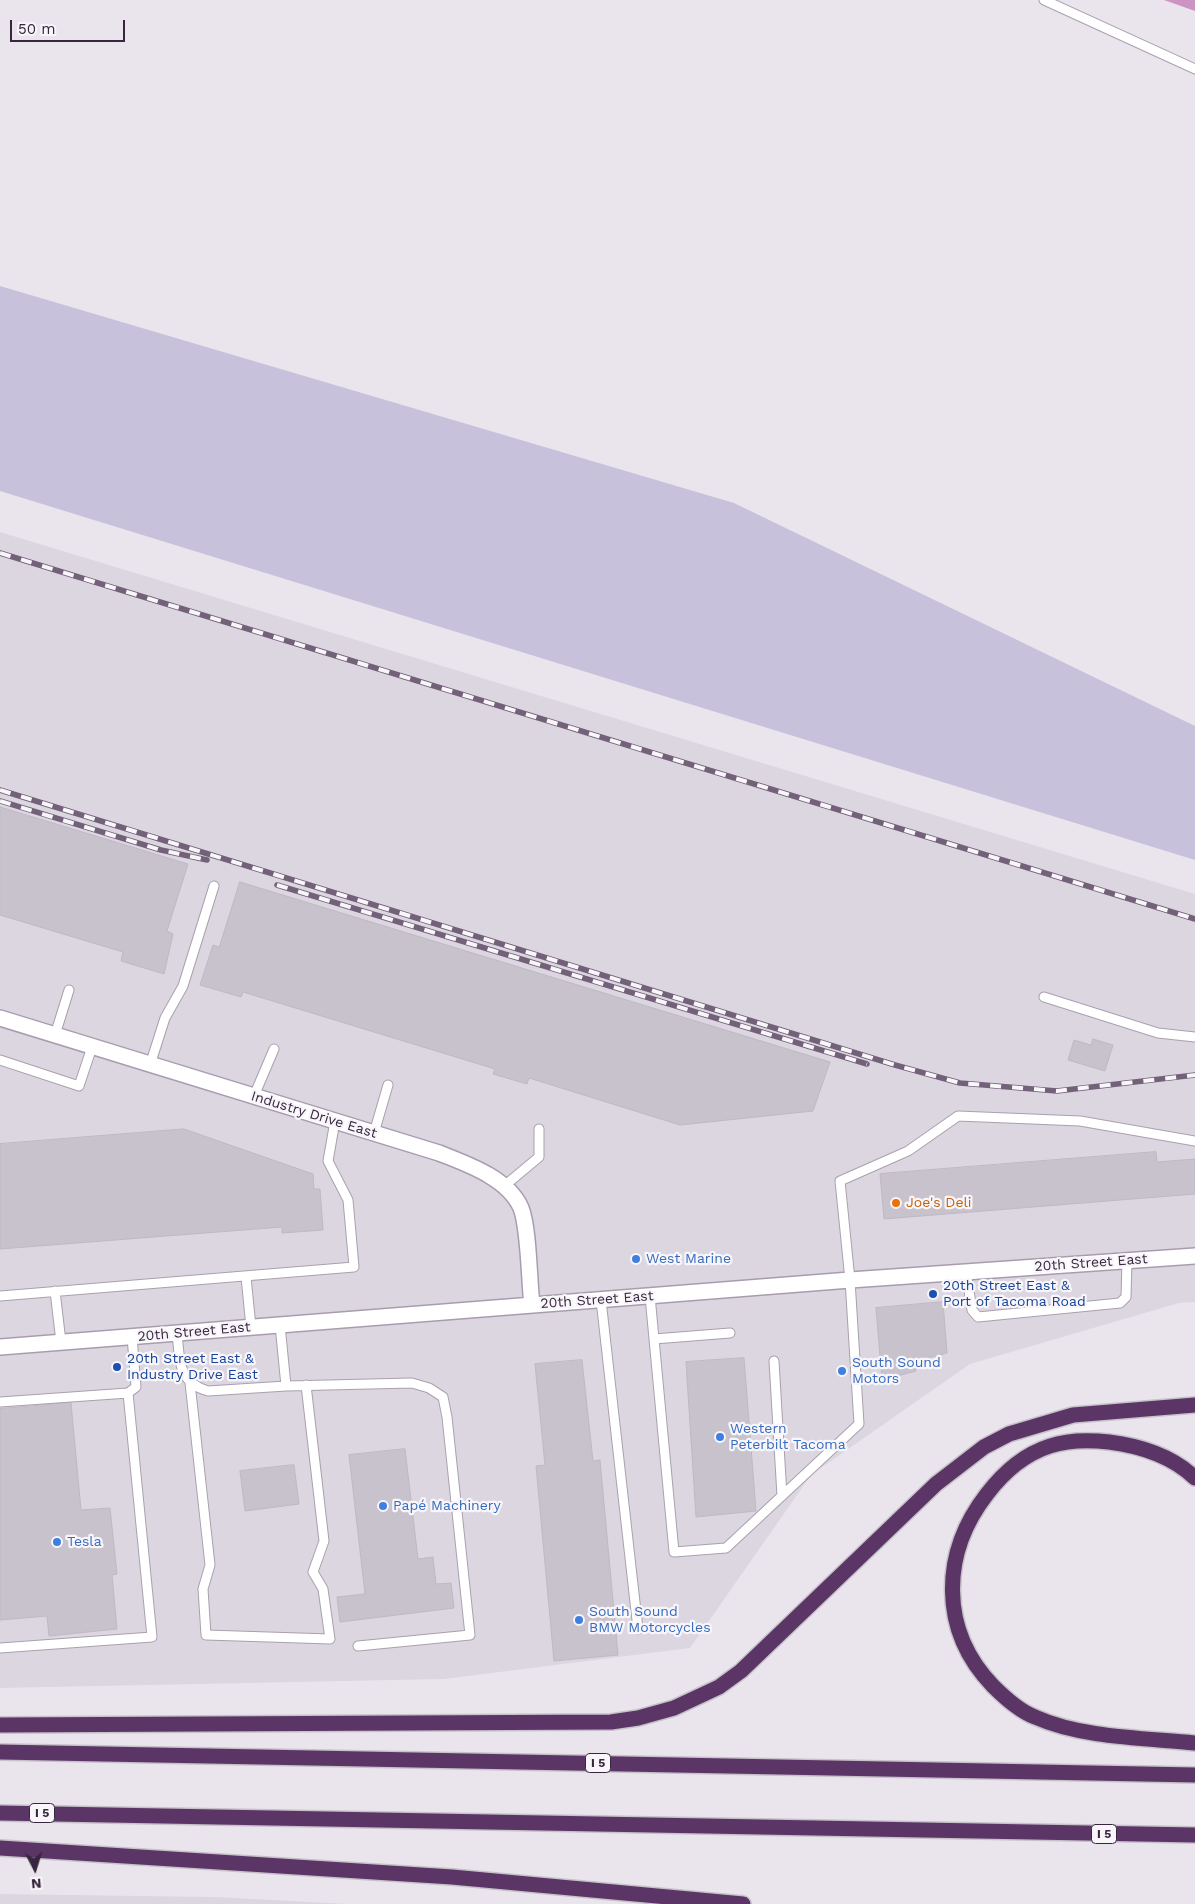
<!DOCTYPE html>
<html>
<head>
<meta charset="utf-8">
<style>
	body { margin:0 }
	#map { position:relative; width:1195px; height:1904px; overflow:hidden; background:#eae5ed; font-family:"Work Sans",sans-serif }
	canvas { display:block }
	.north { position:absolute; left:10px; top:1844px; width:50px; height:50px; -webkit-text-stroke:4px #f8f6fa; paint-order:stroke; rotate:175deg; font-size:14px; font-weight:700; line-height:20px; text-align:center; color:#37263d }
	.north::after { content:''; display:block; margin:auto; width:18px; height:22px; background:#37263d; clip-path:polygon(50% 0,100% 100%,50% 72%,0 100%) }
	.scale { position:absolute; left:10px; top:20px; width:115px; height:22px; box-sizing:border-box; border:2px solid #37263d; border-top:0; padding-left:6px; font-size:15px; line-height:18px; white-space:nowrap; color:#37263d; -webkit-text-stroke:4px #f8f6fa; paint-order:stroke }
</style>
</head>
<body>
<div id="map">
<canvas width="1195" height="1904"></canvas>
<div class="north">N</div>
<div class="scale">50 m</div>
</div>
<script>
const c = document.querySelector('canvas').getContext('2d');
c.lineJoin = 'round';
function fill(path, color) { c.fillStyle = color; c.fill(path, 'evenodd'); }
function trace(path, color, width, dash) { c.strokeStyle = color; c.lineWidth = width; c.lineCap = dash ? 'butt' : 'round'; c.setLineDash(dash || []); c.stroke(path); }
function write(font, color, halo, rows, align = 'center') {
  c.font = font + ' "Work Sans",sans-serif'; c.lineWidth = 4.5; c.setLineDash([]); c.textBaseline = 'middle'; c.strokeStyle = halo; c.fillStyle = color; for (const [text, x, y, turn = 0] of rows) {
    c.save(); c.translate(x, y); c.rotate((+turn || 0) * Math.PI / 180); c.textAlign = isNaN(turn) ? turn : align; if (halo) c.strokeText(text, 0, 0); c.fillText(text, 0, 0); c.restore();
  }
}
fill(new Path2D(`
	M 0,532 L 1195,894 L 1195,1302 L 1179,1303 L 970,1364 L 811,1475 L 690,1648 L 444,1679 L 0,1688 Z
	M 0,1894 L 215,1897 L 349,1904 L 0,1904 Z`), '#dcd6e1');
fill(new Path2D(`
	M 0,286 L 734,503 L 1195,726 L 1195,860 L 0,491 Z`), '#c8c1dc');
fill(new Path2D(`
	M 1164,0 L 1195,0 L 1195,11 Z`), '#cc93c3');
const building = new Path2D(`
	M 0,807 L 188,864 L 167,931 L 173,934 L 164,974 L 121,961 L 123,952 L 0,915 Z
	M 240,882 L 830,1062 L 813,1111 L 680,1125 L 529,1078 L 527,1084 L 493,1074 L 495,1069 L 243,992 L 241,997 L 200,985 L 213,945 L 219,947 Z
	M 1093,1039 L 1113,1045 L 1105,1071 L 1068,1060 L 1074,1040 L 1091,1045 Z
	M 184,1129 L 313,1174 L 314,1189 L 320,1189 L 323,1230 L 282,1233 L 282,1227 L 0,1249 L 0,1144 Z
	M 1156,1152 L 1157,1162 L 1195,1159 L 1195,1194 L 884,1219 L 880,1174 Z
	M 943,1302 L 947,1353 L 915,1361 L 916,1371 L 882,1380 L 876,1308 Z
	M 744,1358 L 756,1511 L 696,1517 L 686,1362 Z
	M 582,1360 L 593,1461 L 600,1460 L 618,1655 L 554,1661 L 536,1466 L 545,1465 L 535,1364 Z
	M 71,1403 L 81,1510 L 110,1508 L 117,1574 L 112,1575 L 117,1629 L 49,1636 L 47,1616 L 0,1620 L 0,1409 Z
	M 405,1449 L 418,1559 L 433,1557 L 436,1584 L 451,1583 L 454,1608 L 340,1622 L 337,1597 L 365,1594 L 349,1455 Z
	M 294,1465 L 299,1504 L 245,1511 L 240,1471 Z`);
fill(building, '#c8c2cd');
trace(building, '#c0b8c6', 1);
const lane = new Path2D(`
	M 1044,0 L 1195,69
	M 1044,997 L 1158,1033 L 1195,1037
	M 55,1035 L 69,990
	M 0,1060 L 79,1086 L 92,1047
	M 150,1065 L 165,1018 L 183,986 L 214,886
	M 254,1096 L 274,1049
	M 374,1133 L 388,1085
	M 503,1187 L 539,1157 L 539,1129
	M 966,1272 L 972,1310 L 978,1317 L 1120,1303 L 1126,1297 L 1127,1261
	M 246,1277 L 251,1327
	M 55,1291 L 61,1342
	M 0,1296 L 354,1267 L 348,1200 L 328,1161 L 335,1121
	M 650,1296 L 654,1339 L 730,1333
	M 601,1300 L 638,1629
	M 280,1325 L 286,1386 L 412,1383 L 429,1388 L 443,1397 L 447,1417 L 470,1635 L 358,1646
	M 177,1333 C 180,1360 177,1382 208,1391 L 286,1386
	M 654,1339 L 674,1552 L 726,1548 L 859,1424 L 850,1280 L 840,1181 L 908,1151 L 958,1116 L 1080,1121 L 1195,1141
	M 774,1361 L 782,1496
	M 190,1383 L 210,1565 L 203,1589 L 206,1635 L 330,1639 L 323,1589 L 313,1572 L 324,1541 L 306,1385
	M 0,1402 L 128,1393 L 136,1387 L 132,1336
	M 0,1648 L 152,1637 L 128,1393`);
const secondary = new Path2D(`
	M 0,1018 L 439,1153 C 467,1164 508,1178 521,1208 C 529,1228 529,1281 532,1305
	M 0,1347 L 850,1280 L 1195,1256`);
const highway = new Path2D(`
	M 1195,1478 C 1172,1456 1141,1446 1109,1442 C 1090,1440 1068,1440 1050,1446 C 1025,1454 1003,1473 987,1494 C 941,1553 939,1630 993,1686 C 1005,1698 1019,1711 1035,1717 C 1082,1738 1144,1738 1195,1743
	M 0,1725 L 611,1722 L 638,1718 L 674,1708 L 719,1687 L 741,1671 L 936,1484 L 984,1447 L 1009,1434 L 1073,1415 L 1195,1405
	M 0,1752 L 1195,1775
	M 0,1813 L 1195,1835
	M 0,1848 L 452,1877 L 743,1904`);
trace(lane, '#aaa0ae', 11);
trace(secondary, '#a99caf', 18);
trace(highway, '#c7c2c9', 18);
trace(lane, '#fff', 9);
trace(secondary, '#fff', 15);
trace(highway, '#5c3567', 15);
const rail = new Path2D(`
	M 0,553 L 1195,919
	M 0,790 L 895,1065 L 960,1083 L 1057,1091 L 1195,1075
	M 0,801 L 161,850 L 207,860
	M 277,885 L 867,1064`);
trace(rail, '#726178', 5.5);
trace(rail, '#f8f6fa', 4, [11]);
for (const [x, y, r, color] of [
	[896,1203,5,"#e8710a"],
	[636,1259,5,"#3f7fe0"],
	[933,1294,5,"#1a4fb4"],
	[117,1367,5,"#1a4fb4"],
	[842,1371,5,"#3f7fe0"],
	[720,1437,5,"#3f7fe0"],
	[383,1506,5,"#3f7fe0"],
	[57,1542,5,"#3f7fe0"],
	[579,1620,5,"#3f7fe0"]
]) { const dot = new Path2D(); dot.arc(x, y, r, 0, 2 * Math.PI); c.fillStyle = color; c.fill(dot); trace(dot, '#f8f6fa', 2); }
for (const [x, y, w] of [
	[598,1763,25],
	[42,1813,25],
	[1104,1834,25]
]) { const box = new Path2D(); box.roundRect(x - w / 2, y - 9.5, w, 19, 4); c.fillStyle = '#f8f6fa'; c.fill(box); trace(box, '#37263d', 1); }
write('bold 12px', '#37263d', null, [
	["I 5",598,1763],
	["I 5",42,1813],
	["I 5",1104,1834]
]);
write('14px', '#37263d', '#f8f6fa', [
	["Industry Drive East",314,1115,17],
	["20th Street East",1091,1263,-4],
	["20th Street East",597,1300,-4],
	["20th Street East",194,1332,-5]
]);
write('14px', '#c56008', '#f8f6fa', [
	["Joe's Deli",906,1203]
], 'left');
write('14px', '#366cbe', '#f8f6fa', [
	["West Marine",646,1259],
	["South Sound",852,1363],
	["Motors",852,1379],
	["Western",730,1429],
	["Peterbilt Tacoma",730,1445],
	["Papé Machinery",393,1506],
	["Tesla",67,1542],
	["South Sound",589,1612],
	["BMW Motorcycles",589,1628]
], 'left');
write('14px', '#164399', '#f8f6fa', [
	["20th Street East &",943,1286],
	["Port of Tacoma Road",943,1302],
	["20th Street East &",127,1359],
	["Industry Drive East",127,1375]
], 'left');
</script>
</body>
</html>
